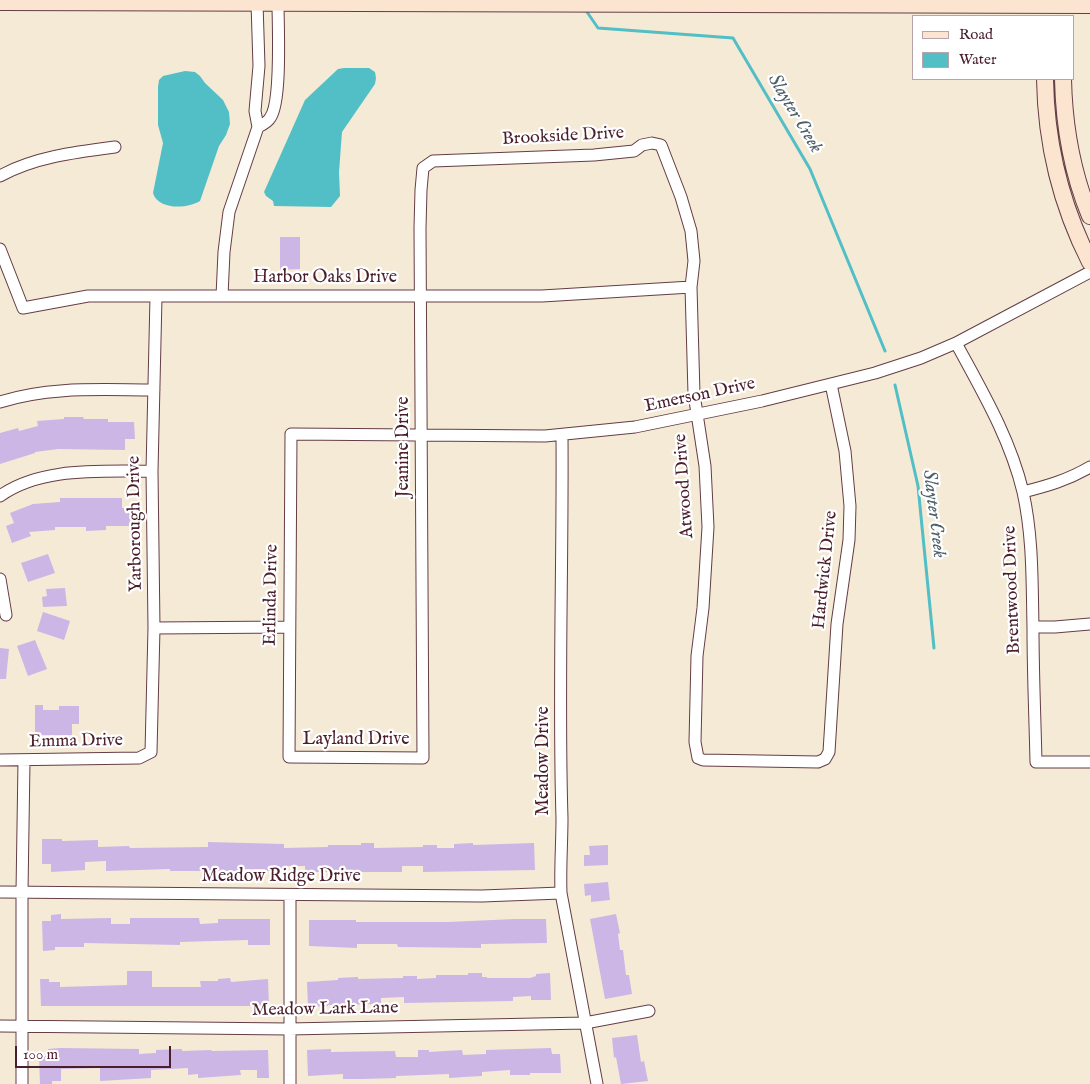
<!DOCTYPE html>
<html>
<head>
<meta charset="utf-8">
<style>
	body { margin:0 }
	#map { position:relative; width:1090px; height:1084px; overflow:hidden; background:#f5ead6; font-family:"IM FELL English",serif }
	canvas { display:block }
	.legend { position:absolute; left:912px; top:15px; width:162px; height:65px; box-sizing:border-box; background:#fff; border:1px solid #b7a5aa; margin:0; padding:6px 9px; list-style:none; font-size:15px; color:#4a1f2b }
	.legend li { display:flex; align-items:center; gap:10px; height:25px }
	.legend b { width:25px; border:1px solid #b7a5aa }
	.scale { position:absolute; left:15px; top:1046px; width:156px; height:22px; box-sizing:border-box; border:2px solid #4a1f2b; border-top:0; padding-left:6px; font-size:15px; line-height:18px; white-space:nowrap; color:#4a1f2b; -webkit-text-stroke:4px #fff; paint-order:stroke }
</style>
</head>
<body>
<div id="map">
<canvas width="1090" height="1084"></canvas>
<ul class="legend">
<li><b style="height:6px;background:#fce5d0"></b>Road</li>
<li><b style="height:14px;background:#51bfc5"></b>Water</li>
</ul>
<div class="scale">100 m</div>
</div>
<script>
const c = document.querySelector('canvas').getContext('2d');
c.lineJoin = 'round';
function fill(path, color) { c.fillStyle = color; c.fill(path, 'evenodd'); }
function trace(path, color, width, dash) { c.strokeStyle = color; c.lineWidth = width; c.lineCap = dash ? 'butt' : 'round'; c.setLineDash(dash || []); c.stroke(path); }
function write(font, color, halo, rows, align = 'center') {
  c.font = font + ' "IM FELL English",serif'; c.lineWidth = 4.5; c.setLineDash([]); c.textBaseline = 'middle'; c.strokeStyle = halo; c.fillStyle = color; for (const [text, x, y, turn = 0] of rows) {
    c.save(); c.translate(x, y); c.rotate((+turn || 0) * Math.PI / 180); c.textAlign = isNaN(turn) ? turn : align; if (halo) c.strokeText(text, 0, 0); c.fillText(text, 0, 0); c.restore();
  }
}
fill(new Path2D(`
	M 344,68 L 369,68 L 375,72 L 376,78 L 375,84 L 342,132 L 339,172 L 340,196 L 331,207 L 274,206 L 273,201 L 266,196 L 264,192 L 305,100 L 338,69 Z
	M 185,71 L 195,72 L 200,76 L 205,83 L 223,100 L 229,112 L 230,124 L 226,135 L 219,146 L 200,201 C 187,209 158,210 153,193 L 163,143 L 158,125 L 158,87 L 159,80 L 163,76 Z`), '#51bfc5');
trace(new Path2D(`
	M 587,12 L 598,28 L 733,38 L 810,169 L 885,351
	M 895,385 L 918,486 L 934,648`), '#51bfc5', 3);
fill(new Path2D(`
	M 280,237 L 300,237 L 300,269 L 280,270 Z
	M 64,417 L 83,417 L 84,419 L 108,419 L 108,422 L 134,422 L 135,439 L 125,439 L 125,450 L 58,449 L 35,452 L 35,453 L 0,464 L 0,433 L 18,428 L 19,431 L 38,426 L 37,421 L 64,419 Z
	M 60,498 L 122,498 L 122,508 L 130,508 L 131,526 L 106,526 L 106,530 L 86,531 L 86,527 L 55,527 L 55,530 L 29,532 L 31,536 L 12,543 L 6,526 L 14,523 L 10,513 L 33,504 L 60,502 Z
	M 48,554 L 55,573 L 28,582 L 21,563 Z
	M 65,588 L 67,606 L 43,607 L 42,597 L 47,596 L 46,589 Z
	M 43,612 L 70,621 L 64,640 L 37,631 Z
	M 35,640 L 47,669 L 28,676 L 17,646 Z
	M 0,648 L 9,649 L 6,679 L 0,679 Z
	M 35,705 L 43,705 L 43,710 L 59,710 L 59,706 L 79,706 L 79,724 L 72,724 L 72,735 L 35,735 Z
	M 42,839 L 62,839 L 62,841 L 98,840 L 98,847 L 129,846 L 130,848 L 208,847 L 208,842 L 284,844 L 284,848 L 328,847 L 328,845 L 361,845 L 361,843 L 374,843 L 374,848 L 423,847 L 423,845 L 437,845 L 437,848 L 454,848 L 454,844 L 473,843 L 473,845 L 534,843 L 535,870 L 423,872 L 423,866 L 402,866 L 402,872 L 305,872 L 305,866 L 284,866 L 284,871 L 265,871 L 265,869 L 241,869 L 241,871 L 170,871 L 170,869 L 106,871 L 106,861 L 85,862 L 85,870 L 51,872 L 51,864 L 42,864 Z
	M 608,845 L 608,865 L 584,866 L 584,855 L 590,855 L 589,846 Z
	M 608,882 L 610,900 L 591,902 L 591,895 L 585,896 L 584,884 Z
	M 61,914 L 61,919 L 111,918 L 111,924 L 130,924 L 130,918 L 199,918 L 200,924 L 218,923 L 218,919 L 270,919 L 270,945 L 248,945 L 248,940 L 180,942 L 180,945 L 84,943 L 84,947 L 55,947 L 55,950 L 43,951 L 42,921 L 51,921 L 51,915 Z
	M 616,914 L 620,933 L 618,934 L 620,950 L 623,950 L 626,975 L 629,975 L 632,994 L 605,999 L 590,919 Z
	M 515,919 L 546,919 L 547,943 L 481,944 L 481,948 L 398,947 L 397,944 L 357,944 L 357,948 L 309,946 L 309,920 L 356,920 L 356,922 L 448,922 Z
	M 127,971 L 152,971 L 152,987 L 201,987 L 200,981 L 218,981 L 218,979 L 230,978 L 231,982 L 268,979 L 269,1006 L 41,1006 L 40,979 L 49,979 L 49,982 L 60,982 L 60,987 L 127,985 Z
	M 468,973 L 482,973 L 482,977 L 487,977 L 487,978 L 530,978 L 536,976 L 536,974 L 550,973 L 551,1000 L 531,1000 L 531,996 L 513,997 L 513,1001 L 404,1003 L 404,997 L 381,998 L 381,1004 L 328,1005 L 328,1006 L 308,1007 L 307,982 L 338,980 L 338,978 L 358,977 L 358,979 L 403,978 L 403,976 L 417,976 L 417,979 L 436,978 L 436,975 L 468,975 Z
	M 637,1035 L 641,1062 L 644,1061 L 648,1081 L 621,1084 L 616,1057 L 614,1058 L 612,1038 Z
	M 60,1048 L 139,1049 L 139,1054 L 156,1053 L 156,1050 L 182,1049 L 182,1051 L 211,1050 L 212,1051 L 268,1050 L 269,1078 L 257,1078 L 257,1070 L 240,1070 L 241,1075 L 198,1078 L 198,1074 L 188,1075 L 188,1068 L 151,1070 L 151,1078 L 100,1081 L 100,1068 L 61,1069 L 61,1081 L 52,1081 L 52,1084 L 40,1084 L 39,1056 L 49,1056 L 48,1049 Z
	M 551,1048 L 552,1054 L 560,1054 L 561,1073 L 530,1073 L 530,1075 L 510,1075 L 510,1070 L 482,1072 L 482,1076 L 464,1077 L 449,1078 L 449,1074 L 396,1076 L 396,1078 L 362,1079 L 343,1079 L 343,1074 L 308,1076 L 307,1050 L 331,1049 L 331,1052 L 395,1051 L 396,1057 L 418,1057 L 418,1050 L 429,1050 L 429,1052 L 462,1050 L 463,1055 L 486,1054 L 486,1050 Z`), '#cbb6e5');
const street = new Path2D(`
	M 258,127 C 262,125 268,122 270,118 C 282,103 278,25 278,3
	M 0,176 C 35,157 76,152 115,147
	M 0,249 L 23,308 L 88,296 L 542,296 L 691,287
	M 222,296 L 224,252 L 229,212 L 258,127 L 255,111 L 259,66 L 257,3
	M 956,343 C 982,391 1010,438 1023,492 C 1033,537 1032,582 1033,628 C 1033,673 1035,717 1036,762 L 1090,762
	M 831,384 L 845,451 L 850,506 L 849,540 L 837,624 L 829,752 L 825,759 L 818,762 L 703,760 L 698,758 L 695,742 L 697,656 L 703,608 L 708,527 L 705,466 L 694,394 L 691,287 L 694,261 L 691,231 L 681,197 L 661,145 L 652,143 L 642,145 L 634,151 L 594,155 L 433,161 L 423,168 L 421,190 L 420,228 L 423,758 L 289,757 L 291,434 L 545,436 L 635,427 L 762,401 L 875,373 L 921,358 L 956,343 L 1090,272
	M 0,402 C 50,386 102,390 154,390
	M 562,435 C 563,562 558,690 562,818 C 562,843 560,868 561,893 L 597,1084
	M 1023,492 C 1047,486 1068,480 1090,467
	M 0,496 C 42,466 102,472 152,471
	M 0,579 L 6,615
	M 1033,627 L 1055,627 L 1090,624
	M 154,628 L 289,627
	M 0,760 L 139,758 L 151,752 L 154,628 L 152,471 L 156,297
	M 0,892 L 482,896 L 561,893
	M 0,1026 L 289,1029 L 585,1023 L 649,1011
	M 22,1084 L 22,892 L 24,761
	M 290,1084 L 290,895`);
const secondary = new Path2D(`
	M 0,2 L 1090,5
	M 1045,79 C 1046,143 1061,205 1090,262
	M 1063,79 C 1064,126 1072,172 1090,216`);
trace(street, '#643d45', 13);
trace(secondary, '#643d45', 18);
trace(street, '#fff', 11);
trace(secondary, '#fce5d0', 16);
write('18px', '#4a1f2b', '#fff', [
	["Brookside Drive",563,137,-3],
	["Harbor Oaks Drive",325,278],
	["Emerson Drive",700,396,-12],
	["Jeanine Drive",404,447,-90],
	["Atwood Drive",685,486,-94],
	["Yarborough Drive",136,524,-91],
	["Hardwick Drive",826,570,-84],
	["Brentwood Drive",1013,590,-92],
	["Erlinda Drive",272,595,-89],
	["Layland Drive",356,740],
	["Emma Drive",76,742,-1],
	["Meadow Drive",544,761,-90],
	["Meadow Ridge Drive",281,877],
	["Meadow Lark Lane",325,1010,-1]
]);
write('italic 19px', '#4d5f69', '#fff', [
	["Slayter Creek",794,114,59],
	["Slayter Creek",933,514,83]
]);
</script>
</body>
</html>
